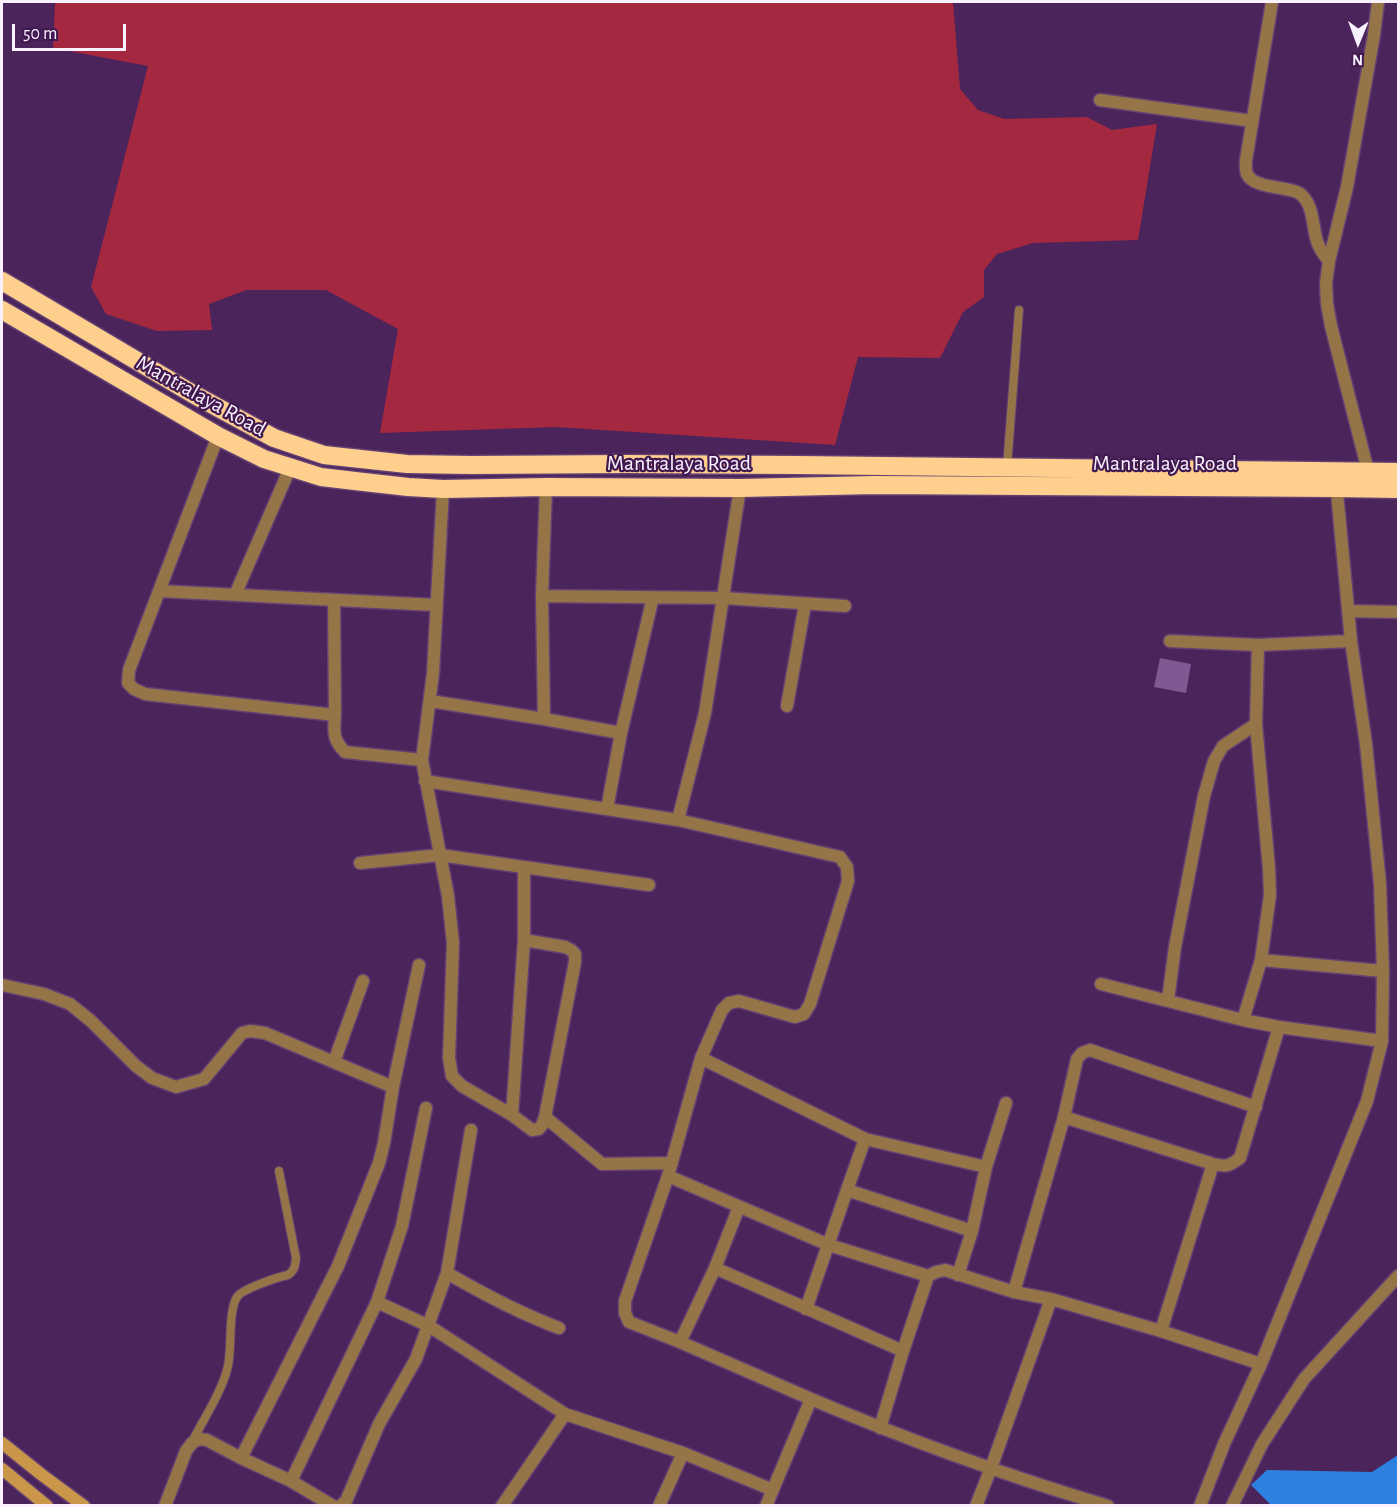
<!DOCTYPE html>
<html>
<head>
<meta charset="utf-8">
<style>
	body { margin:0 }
	#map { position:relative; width:1400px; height:1507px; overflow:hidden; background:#4b245b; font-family:"Alegreya Sans",sans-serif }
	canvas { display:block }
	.frame { position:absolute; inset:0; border:3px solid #faf1ff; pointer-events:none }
	.north { position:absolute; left:1328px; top:12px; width:60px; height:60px; -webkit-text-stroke:4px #401950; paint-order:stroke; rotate:181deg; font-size:16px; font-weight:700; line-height:24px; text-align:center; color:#faf1ff }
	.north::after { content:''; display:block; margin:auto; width:21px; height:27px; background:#faf1ff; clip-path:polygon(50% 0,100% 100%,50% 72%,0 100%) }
	.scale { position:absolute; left:12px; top:24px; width:114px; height:27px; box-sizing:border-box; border:3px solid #faf1ff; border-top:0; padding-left:8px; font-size:18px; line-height:21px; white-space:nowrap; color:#faf1ff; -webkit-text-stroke:4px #401950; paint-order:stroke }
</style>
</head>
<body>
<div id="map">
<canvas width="1400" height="1507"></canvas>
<div class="frame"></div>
<div class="north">N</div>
<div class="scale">50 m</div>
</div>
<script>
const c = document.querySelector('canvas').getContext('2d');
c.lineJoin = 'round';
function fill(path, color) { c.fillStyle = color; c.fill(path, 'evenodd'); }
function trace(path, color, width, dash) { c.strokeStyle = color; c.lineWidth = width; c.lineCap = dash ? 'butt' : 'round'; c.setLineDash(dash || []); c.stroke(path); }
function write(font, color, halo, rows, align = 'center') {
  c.font = font + ' "Alegreya Sans",sans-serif'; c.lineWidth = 4.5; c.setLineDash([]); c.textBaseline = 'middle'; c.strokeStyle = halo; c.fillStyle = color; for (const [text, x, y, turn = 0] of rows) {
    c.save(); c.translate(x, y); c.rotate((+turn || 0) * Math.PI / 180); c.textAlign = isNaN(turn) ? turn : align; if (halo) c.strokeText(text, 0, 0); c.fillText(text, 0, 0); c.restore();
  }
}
fill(new Path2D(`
	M 55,2 L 953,2 L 960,89 L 978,110 L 1004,119 L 1087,117 L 1112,130 L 1157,124 L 1138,240 L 1033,243 L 997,254 L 984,270 L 984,297 L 963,312 L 940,358 L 858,357 L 835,445 L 556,427 L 380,433 L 398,329 L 326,290 L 246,290 L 209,304 L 212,330 L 157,331 L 106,314 L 91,287 L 148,66 L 53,48 Z`), '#a52841');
fill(new Path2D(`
	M 1398,1455 L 1398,1505 L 1271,1505 L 1251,1485 L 1267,1470 L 1372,1472 Z`), '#2d80df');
fill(new Path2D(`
	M 1160,658 L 1191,664 L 1186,693 L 1154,687 Z`), '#805893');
const lane = new Path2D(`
	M 1007,467 L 1019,310
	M 192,1442 C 204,1418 222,1392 228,1366 C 232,1348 228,1311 237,1297 C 242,1289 278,1277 288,1275 C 295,1270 295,1266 296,1258 L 279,1171`);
const street = new Path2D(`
	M 1272,2 L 1246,160 C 1246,164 1245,169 1247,174 C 1254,189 1286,186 1299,193 C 1314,203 1312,226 1317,241 C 1319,249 1324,255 1329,261
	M 1100,100 L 1252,121
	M 218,436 L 129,670 L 128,683 L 134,689 L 145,694 L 335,715 L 334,600
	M 1368,471 L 1331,326 L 1327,304 L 1326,283 L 1329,261 L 1347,187 L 1374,35 L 1378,2
	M 443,489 L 433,673 L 422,760 L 448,896 L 453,943 L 449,1058 L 452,1076 L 462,1086 L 512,1115 L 532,1130 L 539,1129 L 542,1125 L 545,1117 L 575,962 L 575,954 L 571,950 L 565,947 L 524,940 L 512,1115
	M 159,591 L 436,605
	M 235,595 L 290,468
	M 542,596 L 724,598 L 845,606
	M 1349,611 L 1398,612
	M 1170,641 L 1258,645 L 1351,641
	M 430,701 L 544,719 L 542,596 L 546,487
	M 787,706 L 805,604
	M 335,715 C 334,731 332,739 345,752 L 422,760
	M 544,719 L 621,733
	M 425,781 L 678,820 L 840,857 L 847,867 L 848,881 L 810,1004 L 804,1014 L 795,1017 L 739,1001 L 729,1003 L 722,1010 L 701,1058 L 668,1176 L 829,1245 L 928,1276
	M 607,809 L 621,733 L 653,597
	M 678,820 L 705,713 L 740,488
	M 360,863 L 440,855 L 649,885
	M 524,867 L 524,940
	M 1261,960 L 1383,971
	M 1101,984 L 1243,1020 L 1279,1027 L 1382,1041
	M 2,985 L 44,994 L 70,1004 L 91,1021 L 136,1066 L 152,1078 L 176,1087 L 204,1079 L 242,1033 L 250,1031 L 265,1033 L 393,1087
	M 1168,1000 L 1175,947 L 1204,796 L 1214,761 L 1223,746 L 1256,724
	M 1243,1020 L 1261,960 L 1270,895 L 1269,869 L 1256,724 L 1258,645
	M 701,1058 L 865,1139 L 986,1167
	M 334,1062 L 363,981
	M 545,1117 L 602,1164 L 672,1163
	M 1064,1117 L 1213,1164 C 1227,1167 1229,1166 1240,1158 L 1279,1027
	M 668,1176 L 625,1301 L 625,1313 L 629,1322 L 680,1342 L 811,1399
	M 847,1190 L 865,1139
	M 715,1268 L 903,1351
	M 447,1273 C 485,1295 519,1313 559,1328
	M 958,1275 L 972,1231 L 986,1167 L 1006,1103
	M 1014,1292 L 1064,1117 L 1077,1059 L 1082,1053 L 1090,1050 L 1256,1107
	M 377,1302 L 429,1326 L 565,1414
	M 806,1309 L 847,1190 L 972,1231
	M 1161,1331 L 1213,1164
	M 680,1342 L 715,1268 L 739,1207
	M 880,1428 L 903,1351 L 928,1276 L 936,1272 L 945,1270 L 1014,1292 L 1051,1299 L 1161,1331 L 1261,1364
	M 241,1458 L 338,1266 L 379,1163 L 384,1143 L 393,1087 L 419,965
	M 291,1481 L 333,1506
	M 165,1506 L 186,1451 L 192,1443 L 199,1439 L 207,1440 L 241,1458 L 291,1481 L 377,1302 L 402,1226 L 426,1108
	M 340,1506 L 346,1501 L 379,1424 L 416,1359 L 447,1273 L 471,1130
	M 502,1506 L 565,1414 L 683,1453 L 773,1490
	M 659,1506 L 683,1453
	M 766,1506 L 811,1399 C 908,1440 1007,1476 1108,1506
	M 976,1506 L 991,1468 L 1051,1299
	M 1200,1506 L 1224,1444 L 1261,1364 L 1367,1101 L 1382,1041 L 1383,971 L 1380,884 L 1366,744 L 1351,641 L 1336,482
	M 1232,1506 L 1262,1444 L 1304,1379 L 1398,1276`);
const secondary = new Path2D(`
	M 2,1443 L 42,1475 L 84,1506
	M 2,1469 L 47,1506`);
const highway = new Path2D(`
	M 2,281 L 193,394 L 274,438 L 324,455 L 407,464 L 471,465 L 627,464 L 797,465 L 1398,472
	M 2,310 L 218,436 L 264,459 L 321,477 L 355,481 L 408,487 L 443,489 L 546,487 L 740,488 L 875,485 L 1336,488 L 1398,489`);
trace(lane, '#644172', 10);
trace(street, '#644172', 15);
trace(secondary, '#644172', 15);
trace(highway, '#644172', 21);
trace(lane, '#957548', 8);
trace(street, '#957548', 12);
trace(secondary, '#ca964a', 12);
trace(highway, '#fecf8d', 18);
write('22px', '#faf1ff', '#401950', [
	["Mantralaya Road",201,396,29],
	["Mantralaya Road",679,463],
	["Mantralaya Road",1165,463]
]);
</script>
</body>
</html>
